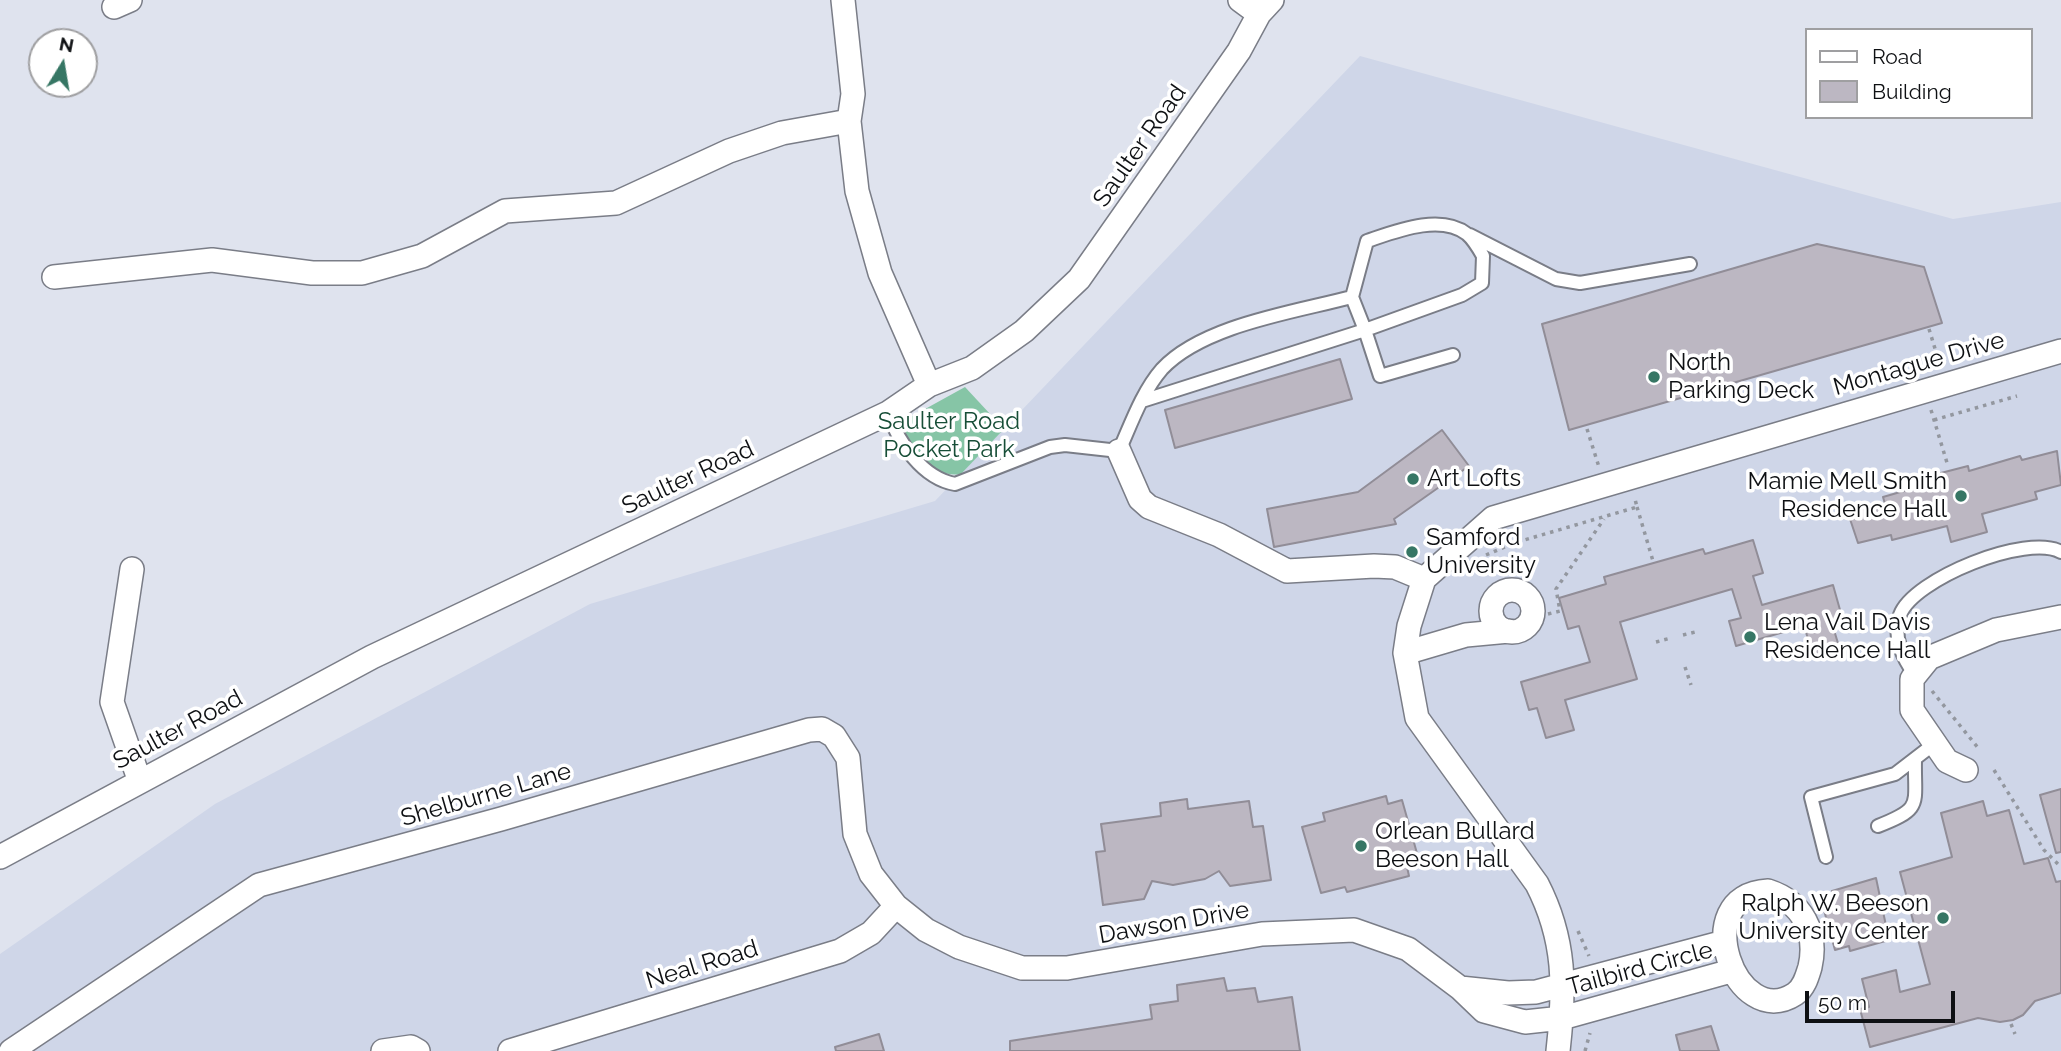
<!DOCTYPE html>
<html>
<head>
<meta charset="utf-8">
<style>
	body { margin:0 }
	#map { position:relative; width:2061px; height:1051px; overflow:hidden; background:#dfe3ee; font-family:Raleway,sans-serif }
	canvas { display:block }
	.legend { position:absolute; left:1805px; top:28px; width:228px; height:91px; box-sizing:border-box; background:#fff; border:2px solid #9f9fa1; margin:0; padding:9px 12px; list-style:none; font-size:21px; color:#0e1013 }
	.legend li { display:flex; align-items:center; gap:14px; height:35px }
	.legend b { width:35px; border:2px solid #9f9fa1 }
	.north { position:absolute; left:28px; top:28px; width:70px; height:70px; box-sizing:border-box; background:#fff; border:2px solid #9f9fa1; border-radius:50%; rotate:11deg; font-size:19px; font-weight:700; line-height:28px; text-align:center; color:#0e1013 }
	.north::after { content:''; display:block; margin:auto; width:24px; height:32px; background:#367664; clip-path:polygon(50% 0,100% 100%,50% 72%,0 100%) }
	.scale { position:absolute; left:1805px; top:991px; width:150px; height:32px; box-sizing:border-box; border:4px solid #0e1013; border-top:0; padding-left:9px; font-size:21px; line-height:24px; white-space:nowrap; color:#0e1013; -webkit-text-stroke:5px #fff; paint-order:stroke }
</style>
</head>
<body>
<div id="map">
<canvas width="2061" height="1051"></canvas>
<ul class="legend">
<li><b style="height:9px;background:#fff"></b>Road</li>
<li><b style="height:19px;background:#bcb7c2"></b>Building</li>
</ul>
<div class="north">N</div>
<div class="scale">50 m</div>
</div>
<script>
const c = document.querySelector('canvas').getContext('2d');
c.lineJoin = 'round';
function fill(path, color) { c.fillStyle = color; c.fill(path, 'evenodd'); }
function trace(path, color, width, dash) { c.strokeStyle = color; c.lineWidth = width; c.lineCap = dash ? 'butt' : 'round'; c.setLineDash(dash || []); c.stroke(path); }
function write(font, color, halo, rows, align = 'center') {
  c.font = font + ' Raleway,sans-serif'; c.lineWidth = 7; c.setLineDash([]); c.textBaseline = 'middle'; c.strokeStyle = halo; c.fillStyle = color; for (const [text, x, y, turn = 0] of rows) {
    c.save(); c.translate(x, y); c.rotate((+turn || 0) * Math.PI / 180); c.textAlign = isNaN(turn) ? turn : align; if (halo) c.strokeText(text, 0, 0); c.fillText(text, 0, 0); c.restore();
  }
}
fill(new Path2D(`
	M 1360,56 L 1953,219 L 2061,202 L 2061,1051 L 0,1051 L 0,954 L 215,804 L 590,604 L 935,501 Z`), '#cfd6e8');
fill(new Path2D(`
	M 965,387 L 1004,429 L 961,474 C 932,479 910,446 898,424 Z`), '#86c5a6');
const building = new Path2D(`
	M 1817,244 L 1924,267 L 1942,323 L 1569,430 L 1542,324 Z
	M 1340,359 L 1352,399 L 1175,448 L 1165,410 Z
	M 1442,430 L 1469,466 L 1394,519 L 1396,524 L 1274,547 L 1267,509 L 1358,492 Z
	M 2057,451 L 2061,485 L 2035,492 L 2037,499 L 1982,514 L 1987,532 L 1951,542 L 1947,526 L 1892,540 L 1891,535 L 1858,543 L 1848,513 L 1885,504 L 1883,497 L 1935,482 L 1933,475 L 1968,466 L 1969,471 L 2020,456 L 2022,460 Z
	M 1753,540 L 1763,573 L 1753,576 L 1762,605 L 1833,585 L 1842,617 L 1831,620 L 1840,650 L 1814,658 L 1804,626 L 1736,646 L 1729,621 L 1741,618 L 1732,589 L 1620,622 L 1637,679 L 1565,700 L 1574,730 L 1546,738 L 1537,708 L 1529,710 L 1521,682 L 1590,662 L 1579,626 L 1568,629 L 1559,598 L 1606,584 L 1604,577 L 1703,549 L 1705,554 Z
	M 2061,789 L 2061,852 L 2056,853 L 2040,795 Z
	M 1386,796 L 1388,804 L 1402,800 L 1420,864 L 1407,867 L 1409,876 L 1347,892 L 1345,887 L 1321,893 L 1302,827 L 1325,821 L 1323,813 Z
	M 1187,799 L 1188,809 L 1249,801 L 1253,827 L 1263,826 L 1271,880 L 1230,886 L 1219,871 L 1205,879 L 1173,885 L 1152,881 L 1144,899 L 1103,905 L 1096,852 L 1105,851 L 1101,824 L 1161,816 L 1160,803 Z
	M 1983,801 L 1987,816 L 2009,810 L 2024,864 L 2048,858 L 2056,882 L 2061,881 L 2061,993 L 2035,1001 L 2023,1015 L 2013,1020 L 2000,1022 L 1978,1018 L 1870,1047 L 1860,1009 L 1869,1007 L 1862,979 L 1896,970 L 1900,992 L 1930,984 L 1900,872 L 1952,857 L 1941,813 Z
	M 1876,878 L 1889,940 L 1850,951 L 1849,946 L 1835,950 L 1822,903 L 1835,900 L 1832,891 Z
	M 1224,978 L 1227,991 L 1255,988 L 1258,1002 L 1292,997 L 1300,1051 L 1010,1051 L 1010,1041 L 1152,1019 L 1150,1005 L 1178,1001 L 1177,985 Z
	M 1711,1026 L 1719,1051 L 1680,1051 L 1676,1035 Z
	M 879,1034 L 884,1051 L 836,1051 L 835,1047 Z`);
fill(building, '#bcb7c2');
trace(building, '#918d97', 2);
const lane = new Path2D(`
	M 1470,235 L 1556,279 L 1580,283 L 1690,264
	M 1142,401 L 1365,330 L 1380,376 L 1453,355
	M 888,413 C 899,443 922,478 955,484 L 1050,447 L 1065,445 L 1119,451 C 1131,424 1142,392 1162,369 C 1203,325 1295,312 1352,297 L 1367,241 C 1394,232 1440,213 1467,234 C 1473,239 1479,249 1483,256 L 1482,283 L 1462,295 L 1365,330 L 1352,297
	M 1915,675 C 1903,659 1892,635 1900,615 C 1913,579 2027,533 2061,552
	M 1878,826 C 1924,808 1914,805 1915,760
	M 1826,857 L 1811,797 L 1895,774 L 1934,744`);
const street = new Path2D(`
	M 843,0 L 853,94 L 849,121 L 857,191 L 880,273 L 929,385
	M 1240,0 L 1259,14
	M 114,7 L 130,0
	M 54,277 L 212,260 L 312,273 L 362,273 L 422,256 L 505,211 L 616,203 L 729,151 L 782,133 L 849,121
	M 1119,451 L 1140,499 L 1149,507 L 1219,535 L 1287,571 L 1374,566 L 1395,567 L 1424,579
	M 132,569 L 112,702 L 139,779
	M1491 611a21 21 0 1 1 42 0a21 21 0 1 1-42 0Z
	M 1405,653 L 1466,635 L 1509,631
	M 1966,770 L 1947,761 L 1912,710 L 1912,679 L 1929,658 L 1996,630 L 2061,617
	M 0,857 L 372,657 L 888,413 L 929,385 L 972,368 L 1024,331 L 1079,279 L 1239,51 L 1259,14 L 1272,0
	M 1768,891 C 1802,902 1818,932 1810,967 C 1807,977 1804,988 1795,994 C 1736,1033 1686,895 1768,891 Z
	M 1460,988 L 1508,993 L 1536,992 L 1724,942
	M 11,1051 L 259,885 L 501,819 L 809,730 L 822,729 L 834,736 L 848,758 L 855,834 L 871,874 L 896,906 L 926,930 L 959,947 L 1022,968 L 1067,968 L 1262,934 L 1354,930 L 1408,949 L 1460,988 L 1484,1011 L 1525,1022 L 1562,1018 L 1731,971
	M 383,1051 L 411,1047 L 418,1051
	M 510,1051 L 840,951 L 871,933 L 896,906
	M 1558,1051 C 1565,989 1566,940 1537,884 L 1417,718 L 1405,653 L 1409,626 L 1424,579 L 1493,518 L 2061,351`);
trace(lane, '#7a7d87', 16);
trace(street, '#7a7d87', 26);
trace(new Path2D(`
	M 1929,329 L 1940,365
	M 1931,410 L 1948,466
	M 1934,420 L 2017,396
	M 1587,429 L 1599,467
	M 1637,507 L 1653,561
	M 1486,555 L 1514,543 L 1637,507 L 1635,499
	M 1548,614 L 1560,611 L 1556,589 L 1604,519
	M 1683,635 L 1695,632
	M 1656,642 L 1671,638
	M 1685,667 L 1691,685
	M 1932,691 L 1979,749
	M 1994,770 L 2044,850 L 2061,867
	M 1578,931 L 1589,956
	M 2011,1024 L 2015,1034
	M 1585,1051 L 1590,1033`), '#93979f', 3.5, [3.5, 5]);
trace(lane, '#fff', 12);
trace(street, '#fff', 23);
for (const [x, y, r, color] of [
	[1654,377,7,"#367664"],
	[1413,479,7,"#367664"],
	[1961,496,7,"#367664"],
	[1412,552,7,"#367664"],
	[1750,637,7,"#367664"],
	[1361,846,7,"#367664"],
	[1943,918,7,"#367664"]
]) { const dot = new Path2D(); dot.arc(x, y, r, 0, 2 * Math.PI); c.fillStyle = color; c.fill(dot); trace(dot, '#fff', 2.5); }
write('24px', '#0e1013', '#fff', [
	["Saulter Road",1140,146,-55],
	["Montague Drive",1919,364,-16],
	["Saulter Road",688,478,-25],
	["Saulter Road",178,730,-28],
	["Shelburne Lane",486,795,-16],
	["Dawson Drive",1174,923,-10],
	["Neal Road",702,965,-17],
	["Tailbird Circle",1640,969,-15]
]);
write('24px', '#0e1013', '#fff', [
	["North",1668,363],
	["Parking Deck",1668,391],
	["Art Lofts",1427,479],
	["Mamie Mell Smith",1947,482,"right"],
	["Residence Hall",1947,510,"right"],
	["Samford",1426,538],
	["University",1426,566],
	["Lena Vail Davis",1764,623],
	["Residence Hall",1764,651],
	["Orlean Bullard",1375,832],
	["Beeson Hall",1375,860],
	["Ralph W. Beeson",1929,904,"right"],
	["University Center",1929,932,"right"]
], 'left');
write('24px', '#174e37', '#fff', [
	["Saulter Road",949,422],
	["Pocket Park",949,450]
]);
</script>
</body>
</html>
